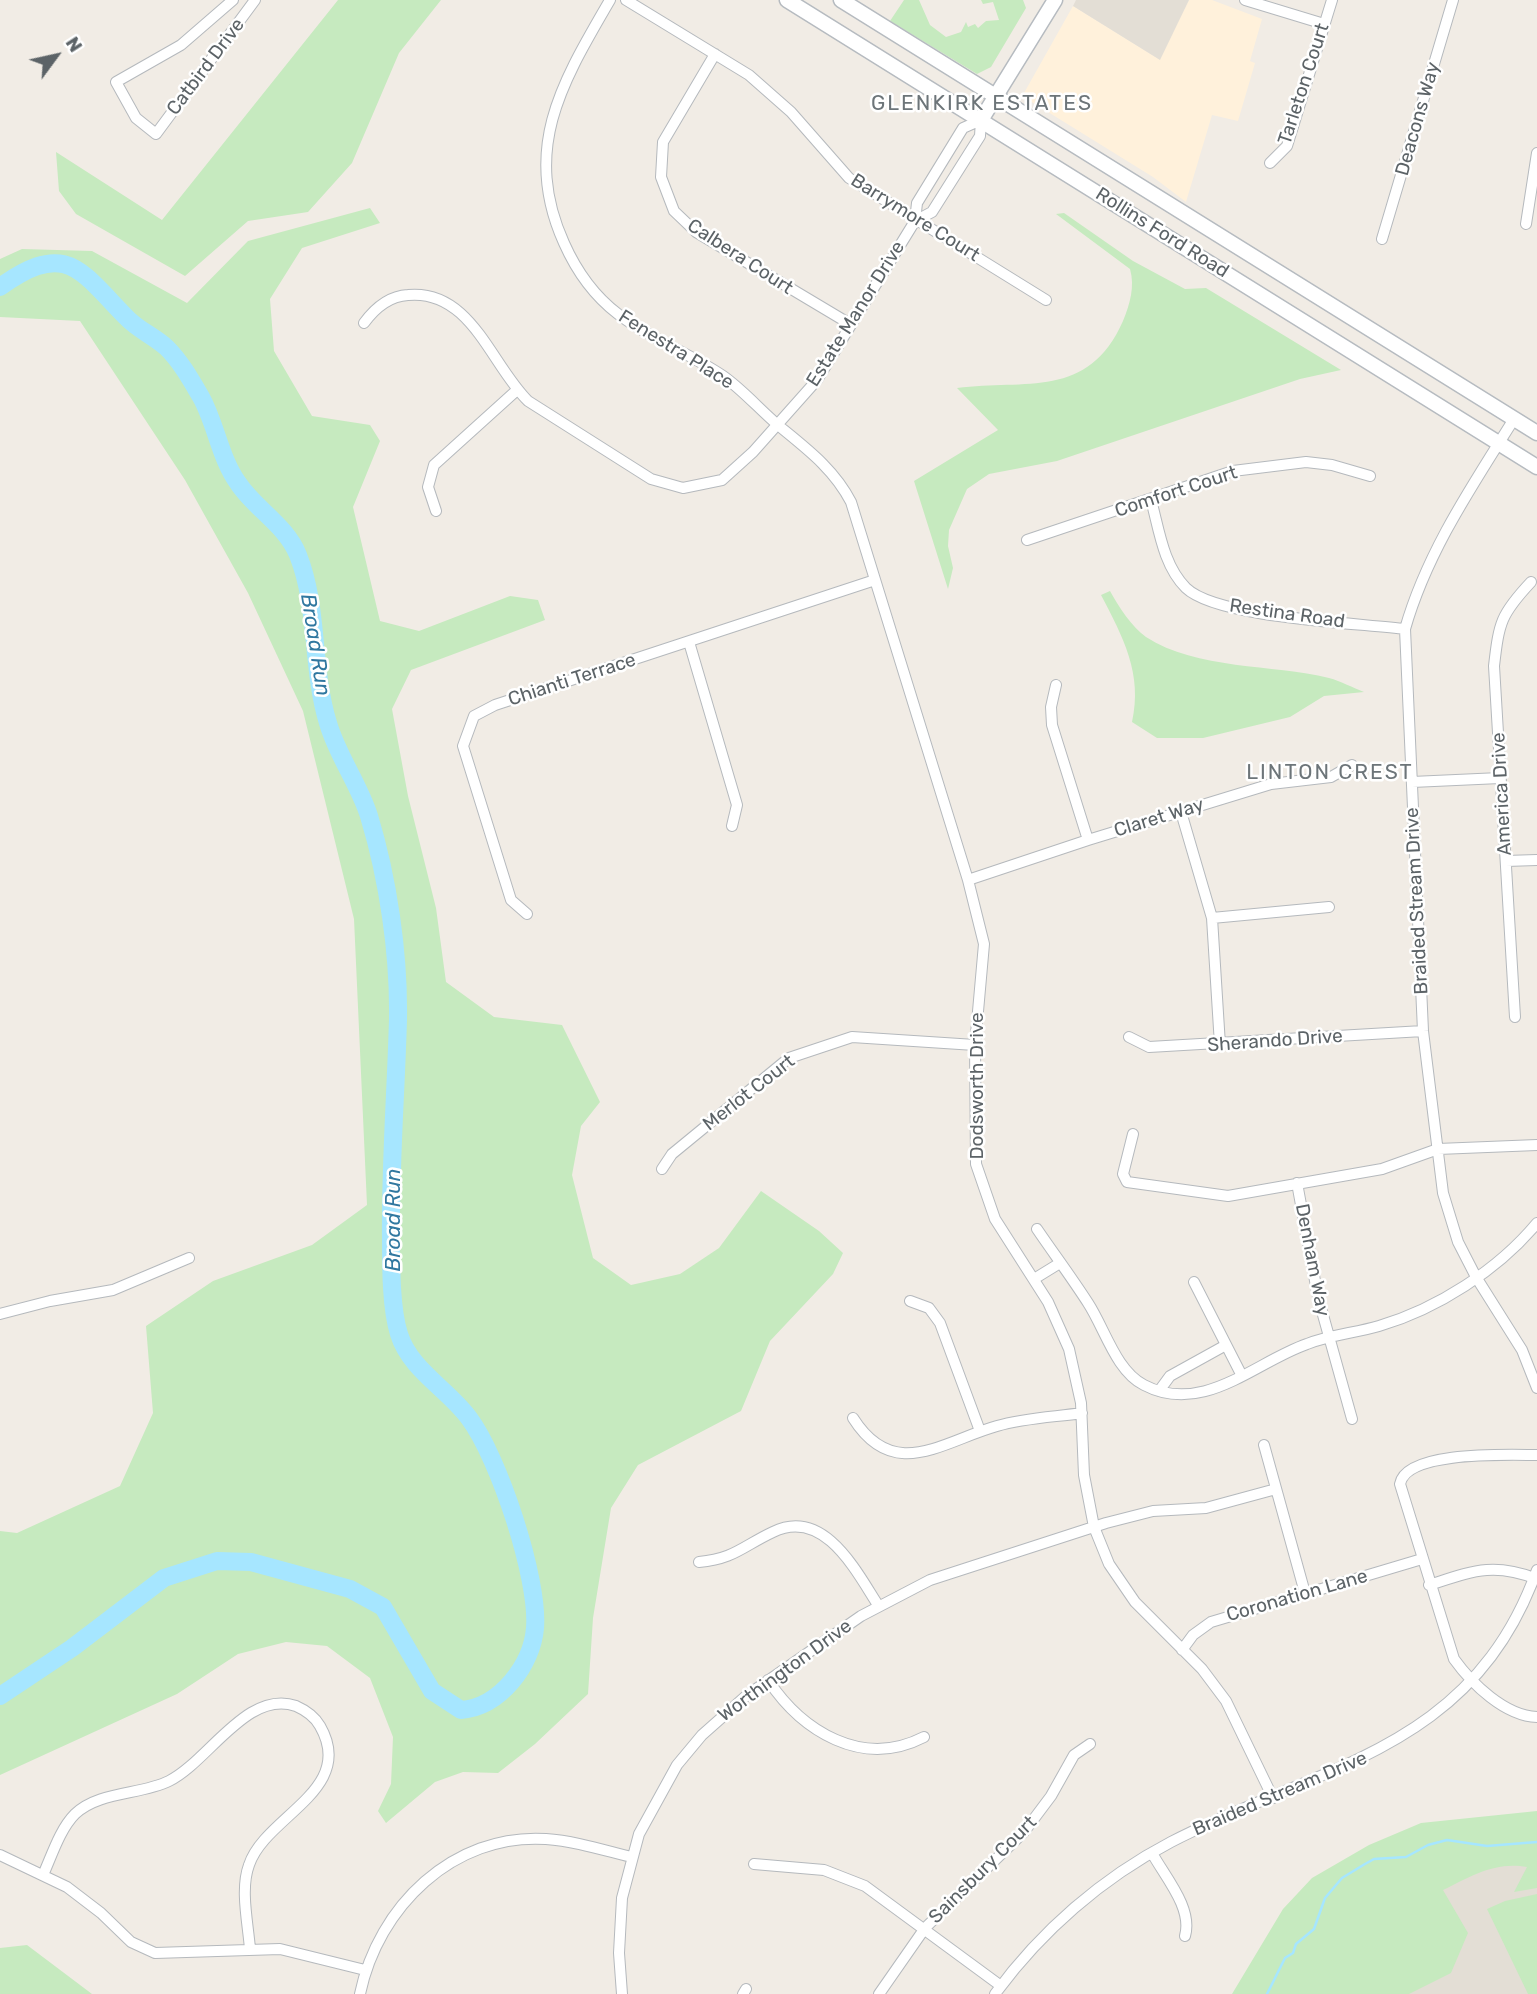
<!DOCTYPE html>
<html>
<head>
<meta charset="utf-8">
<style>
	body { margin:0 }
	#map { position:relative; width:1537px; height:1994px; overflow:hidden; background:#f1ece5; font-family:Rubik,sans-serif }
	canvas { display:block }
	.north { position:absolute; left:21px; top:21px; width:70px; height:70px; -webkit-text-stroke:5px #fff; paint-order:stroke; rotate:57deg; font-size:19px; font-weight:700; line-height:28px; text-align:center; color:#5c6367 }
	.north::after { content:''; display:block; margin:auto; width:24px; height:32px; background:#5c6367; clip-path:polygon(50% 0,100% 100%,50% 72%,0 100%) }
</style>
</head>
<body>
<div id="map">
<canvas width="1537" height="1994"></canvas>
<div class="north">N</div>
</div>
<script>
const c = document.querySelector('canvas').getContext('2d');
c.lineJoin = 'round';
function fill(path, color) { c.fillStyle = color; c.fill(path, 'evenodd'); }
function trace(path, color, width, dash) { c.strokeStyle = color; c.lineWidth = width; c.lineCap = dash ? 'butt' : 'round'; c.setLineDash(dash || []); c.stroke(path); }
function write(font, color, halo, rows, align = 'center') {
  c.font = font + ' Rubik,sans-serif'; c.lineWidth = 5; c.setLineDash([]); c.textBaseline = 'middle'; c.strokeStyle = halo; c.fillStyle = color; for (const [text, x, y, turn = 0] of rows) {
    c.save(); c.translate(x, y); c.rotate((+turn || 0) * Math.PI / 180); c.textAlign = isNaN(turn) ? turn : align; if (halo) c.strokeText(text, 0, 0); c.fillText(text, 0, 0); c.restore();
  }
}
fill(new Path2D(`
	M 1189,0 L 1212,0 L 1262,19 L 1250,61 L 1255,63 L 1238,121 L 1212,115 L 1186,202 L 1153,177 L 1027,99 L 1024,93 L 1073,6 L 1159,59 Z`), '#fff1db');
fill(new Path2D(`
	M 1076,0 L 1189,0 L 1160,60 L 1073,6 Z
	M 1537,1837 L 1537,1994 L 1319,1994 L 1361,1873 Z`), '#e3ded5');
fill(new Path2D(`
	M 338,0 L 441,0 L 399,53 L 352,163 L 308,212 L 248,221 L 185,276 L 76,214 L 59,191 L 56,152 L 162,220 Z
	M 904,0 L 919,0 L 930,25 L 946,37 L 961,32 L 966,22 L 968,27 L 975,24 L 978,28 L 986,21 L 999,20 L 993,2 L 983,4 L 981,0 L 1023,0 L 1026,8 L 991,67 L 977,74 L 890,21 Z
	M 370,208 L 380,223 L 302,248 L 270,299 L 274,351 L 312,416 L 370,425 L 380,441 L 353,507 L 380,621 L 419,631 L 510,596 L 538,600 L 545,620 L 411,670 L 392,709 L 408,796 L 436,908 L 446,982 L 494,1017 L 562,1025 L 600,1102 L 581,1126 L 572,1175 L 593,1258 L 631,1285 L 680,1274 L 719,1248 L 761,1191 L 819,1231 L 843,1253 L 833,1274 L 770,1341 L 741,1411 L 638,1465 L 611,1508 L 593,1618 L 588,1694 L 535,1744 L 498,1773 L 463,1772 L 435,1782 L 386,1823 L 378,1811 L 391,1784 L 393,1737 L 370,1678 L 327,1646 L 286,1642 L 238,1654 L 177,1694 L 0,1775 L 0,1531 L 17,1533 L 120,1486 L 153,1413 L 146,1326 L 213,1281 L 312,1245 L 367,1205 L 354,919 L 303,711 L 248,593 L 185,480 L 80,321 L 0,317 L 0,259 L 22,249 L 92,251 L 187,303 L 248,241 Z
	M 1064,213 L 1133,261 L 1185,289 L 1206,288 L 1341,370 L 1300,379 L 1057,461 L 989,474 L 967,489 L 949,530 L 948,546 L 953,568 L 948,589 L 914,481 L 998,430 L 957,388 C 1026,379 1088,400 1123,321 C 1130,304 1135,286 1130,269 L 1056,214 Z
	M 1110,591 C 1118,606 1132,627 1146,637 C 1197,670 1272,664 1329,678 C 1341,681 1353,688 1364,692 L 1324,696 L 1290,717 L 1203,738 L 1157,738 L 1132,722 C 1143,674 1123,637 1101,595 Z
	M 1537,1811 L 1537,1888 L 1514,1892 L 1527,1867 C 1496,1861 1471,1876 1443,1890 L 1468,1933 L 1451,1973 L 1409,1994 L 1232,1994 L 1283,1909 L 1312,1878 L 1369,1845 L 1421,1823 Z
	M 1537,1894 L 1537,1994 L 1528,1994 L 1487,1909 L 1505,1901 Z
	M 27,1945 L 92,1994 L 0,1994 L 0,1948 Z`), '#c6eabf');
trace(new Path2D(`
	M 1267,1994 L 1285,1958 L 1293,1953 L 1296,1944 L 1314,1929 L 1325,1898 L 1342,1878 L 1365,1864 L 1374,1859 L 1406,1857 L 1428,1845 L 1447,1840 L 1487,1846 L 1537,1842`), '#a6e6ff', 2.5);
trace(new Path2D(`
	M 0,287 C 66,240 79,269 126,317 C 138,330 154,336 167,348 C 181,362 191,380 201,397 C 216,424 220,458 238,483 C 255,509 286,525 298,555 C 319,608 311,668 328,723 C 337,755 359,784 369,816 C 388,879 399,953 398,1019 C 396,1093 390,1166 391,1240 C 391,1267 391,1309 399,1334 C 410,1370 448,1389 469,1418 C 499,1458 539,1579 535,1628 C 532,1665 500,1707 461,1710 L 432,1691 L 383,1607 L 350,1589 L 251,1562 L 217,1561 L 164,1578 L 72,1648 L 0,1696`), '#a6e6ff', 18);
const street = new Path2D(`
	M 233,0 L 181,45 L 116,82 L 136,118 L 156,134 L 255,0
	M 610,0 C 563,81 521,148 564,243 C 576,270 593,295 618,314 C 650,339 689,353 723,376 C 743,390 760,410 779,426 C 807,449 834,469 851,502 L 968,880 L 984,944 L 975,1045 L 976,1164 L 995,1219 L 1048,1302 L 1069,1349 L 1081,1403 L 1084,1475 L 1094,1527 L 1109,1564 L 1135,1602 L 1202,1669 L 1226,1701 L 1273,1798
	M 626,0 L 749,75 L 791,112 L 849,178 L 1046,300
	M 1245,0 L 1324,24
	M 715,54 L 663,142 L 661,177 L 674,211 L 696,232 L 850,324
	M 1270,163 L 1287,146 L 1332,0
	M 1526,224 L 1537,153
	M 1382,239 L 1453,0
	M 364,323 C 375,308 389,296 408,295 C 471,289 491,365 528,401 L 651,479 L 683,488 L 722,480 L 753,452 L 817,380 L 915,221 L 917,203 L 963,128 L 981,120 L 980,136 L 932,212 L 915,221
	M 1514,419 C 1472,486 1427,552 1405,629 L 1423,1031 L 1443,1193 L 1458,1242 L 1476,1277 L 1522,1350 L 1537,1388
	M 1151,500 C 1159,529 1163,565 1186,588 C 1217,618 1358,623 1405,629
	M 436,511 L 428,487 L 434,465 L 517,390
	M 1027,540 L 1233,471 L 1306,462 L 1332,465 L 1370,476
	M 689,642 L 737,805 L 732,826
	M 1056,685 L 1051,707 L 1052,725 L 1088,840
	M 1412,782 L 1500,778
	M 1181,812 L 1212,918 L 1220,1045
	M 1506,861 L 1537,860
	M 968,880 L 1088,840 L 1271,784 L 1331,777 L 1352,765
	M 527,914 L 511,900 L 463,746 L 474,716 L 495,705 L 875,580
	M 1212,918 L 1329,907
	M 1515,1017 L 1494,666 C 1499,622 1501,614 1531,582
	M 1129,1037 L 1149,1047 L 1423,1031
	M 1133,1134 L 1123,1174 L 1127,1182 L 1228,1196 L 1382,1169 L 1438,1149 L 1537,1145
	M 662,1169 L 672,1154 L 789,1058 L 852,1037 L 975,1045
	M 1297,1183 L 1318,1297 L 1352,1419
	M 1037,1229 C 1054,1254 1072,1278 1088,1303 C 1105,1329 1116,1371 1144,1385 C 1203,1416 1255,1362 1307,1344 C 1330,1335 1355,1333 1379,1326 C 1437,1309 1498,1270 1537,1223
	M 1034,1279 L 1060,1263
	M 1194,1282 L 1242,1376
	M 910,1301 L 929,1308 L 940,1323 L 980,1431
	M 0,1314 L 50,1301 L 113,1290 L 189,1258
	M 1159,1391 L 1170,1376 L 1226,1345
	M 853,1418 C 894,1483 943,1441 997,1426 C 1024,1418 1054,1417 1082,1413
	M 1264,1445 L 1305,1593
	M 1537,1455 C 1510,1455 1406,1450 1400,1484 L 1454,1659 C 1472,1684 1505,1716 1537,1717
	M 699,1562 C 734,1559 743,1546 773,1532 C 824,1507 856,1571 878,1605
	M 1429,1585 C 1473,1571 1493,1562 1537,1579
	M 1182,1650 L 1193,1635 L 1211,1622 L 1422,1559
	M 768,1680 C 802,1731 862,1769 924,1737
	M 1152,1853 C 1165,1877 1193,1908 1185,1936
	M 0,1855 L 67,1887 L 101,1913 L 131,1942 L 155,1953 L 280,1949 L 365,1970
	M 754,1864 L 824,1870 L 865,1886 L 1001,1986
	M 43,1875 C 52,1855 60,1829 75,1814 C 99,1791 141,1795 169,1781 C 209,1761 247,1689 296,1706 C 305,1710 315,1717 320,1726 C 357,1790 265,1816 249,1865 C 240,1889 248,1923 250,1949
	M 360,1994 C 378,1907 453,1833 546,1839 C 575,1841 603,1850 631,1857
	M 622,1994 L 619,1953 L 622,1898 L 639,1834 L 677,1765 L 702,1735 L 746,1696 L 861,1616 L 930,1580 L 1106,1523 L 1153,1511 L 1206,1508 L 1276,1489
	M 743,1994 L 746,1989
	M 879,1994 L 925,1928 L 1024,1832 L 1051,1796 L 1074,1755 L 1090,1744
	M 995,1994 C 1041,1931 1102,1878 1171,1842 C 1321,1764 1471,1752 1537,1570`);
const secondary = new Path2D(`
	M 787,0 L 1537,467
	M 841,0 L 1537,433
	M 981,120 L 1055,0`);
trace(street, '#b5b9bd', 12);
trace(secondary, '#b6bbc0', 17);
trace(street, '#fff', 10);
trace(secondary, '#fff', 14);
write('19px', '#5c6367', '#fff', [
	["Catbird Drive",206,67,-53],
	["Tarleton Court",1304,84,-72],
	["Deacons Way",1418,119,-74],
	["Barrymore Court",915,218,32],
	["Rollins Ford Road",1162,233,32],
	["Calbera Court",740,257,33],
	["Estate Manor Drive",856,314,-58],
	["Fenestra Place",676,350,32],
	["Comfort Court",1176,492,-18],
	["Restina Road",1287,614,8],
	["Chianti Terrace",572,680,-18],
	["America Drive",1502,794,-93],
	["Claret Way",1159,818,-17],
	["Braided Stream Drive",1417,901,-93],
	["Sherando Drive",1275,1041,-4],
	["Dodsworth Drive",978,1086,-90],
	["Merlot Court",749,1093,-38],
	["Denham Way",1312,1260,79],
	["Coronation Lane",1297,1596,-16],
	["Worthington Drive",785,1671,-36],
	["Braided Stream Drive",1280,1794,-23],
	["Sainsbury Court",983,1870,-45]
]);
c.letterSpacing = '2px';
write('21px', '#6d7579', '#fff', [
	["GLENKIRK ESTATES",982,104],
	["LINTON CREST",1330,773]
]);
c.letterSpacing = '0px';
write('italic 21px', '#3078a0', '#fff', [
	["Broad Run",315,645,81],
	["Broad Run",394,1220,-90]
]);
</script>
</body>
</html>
